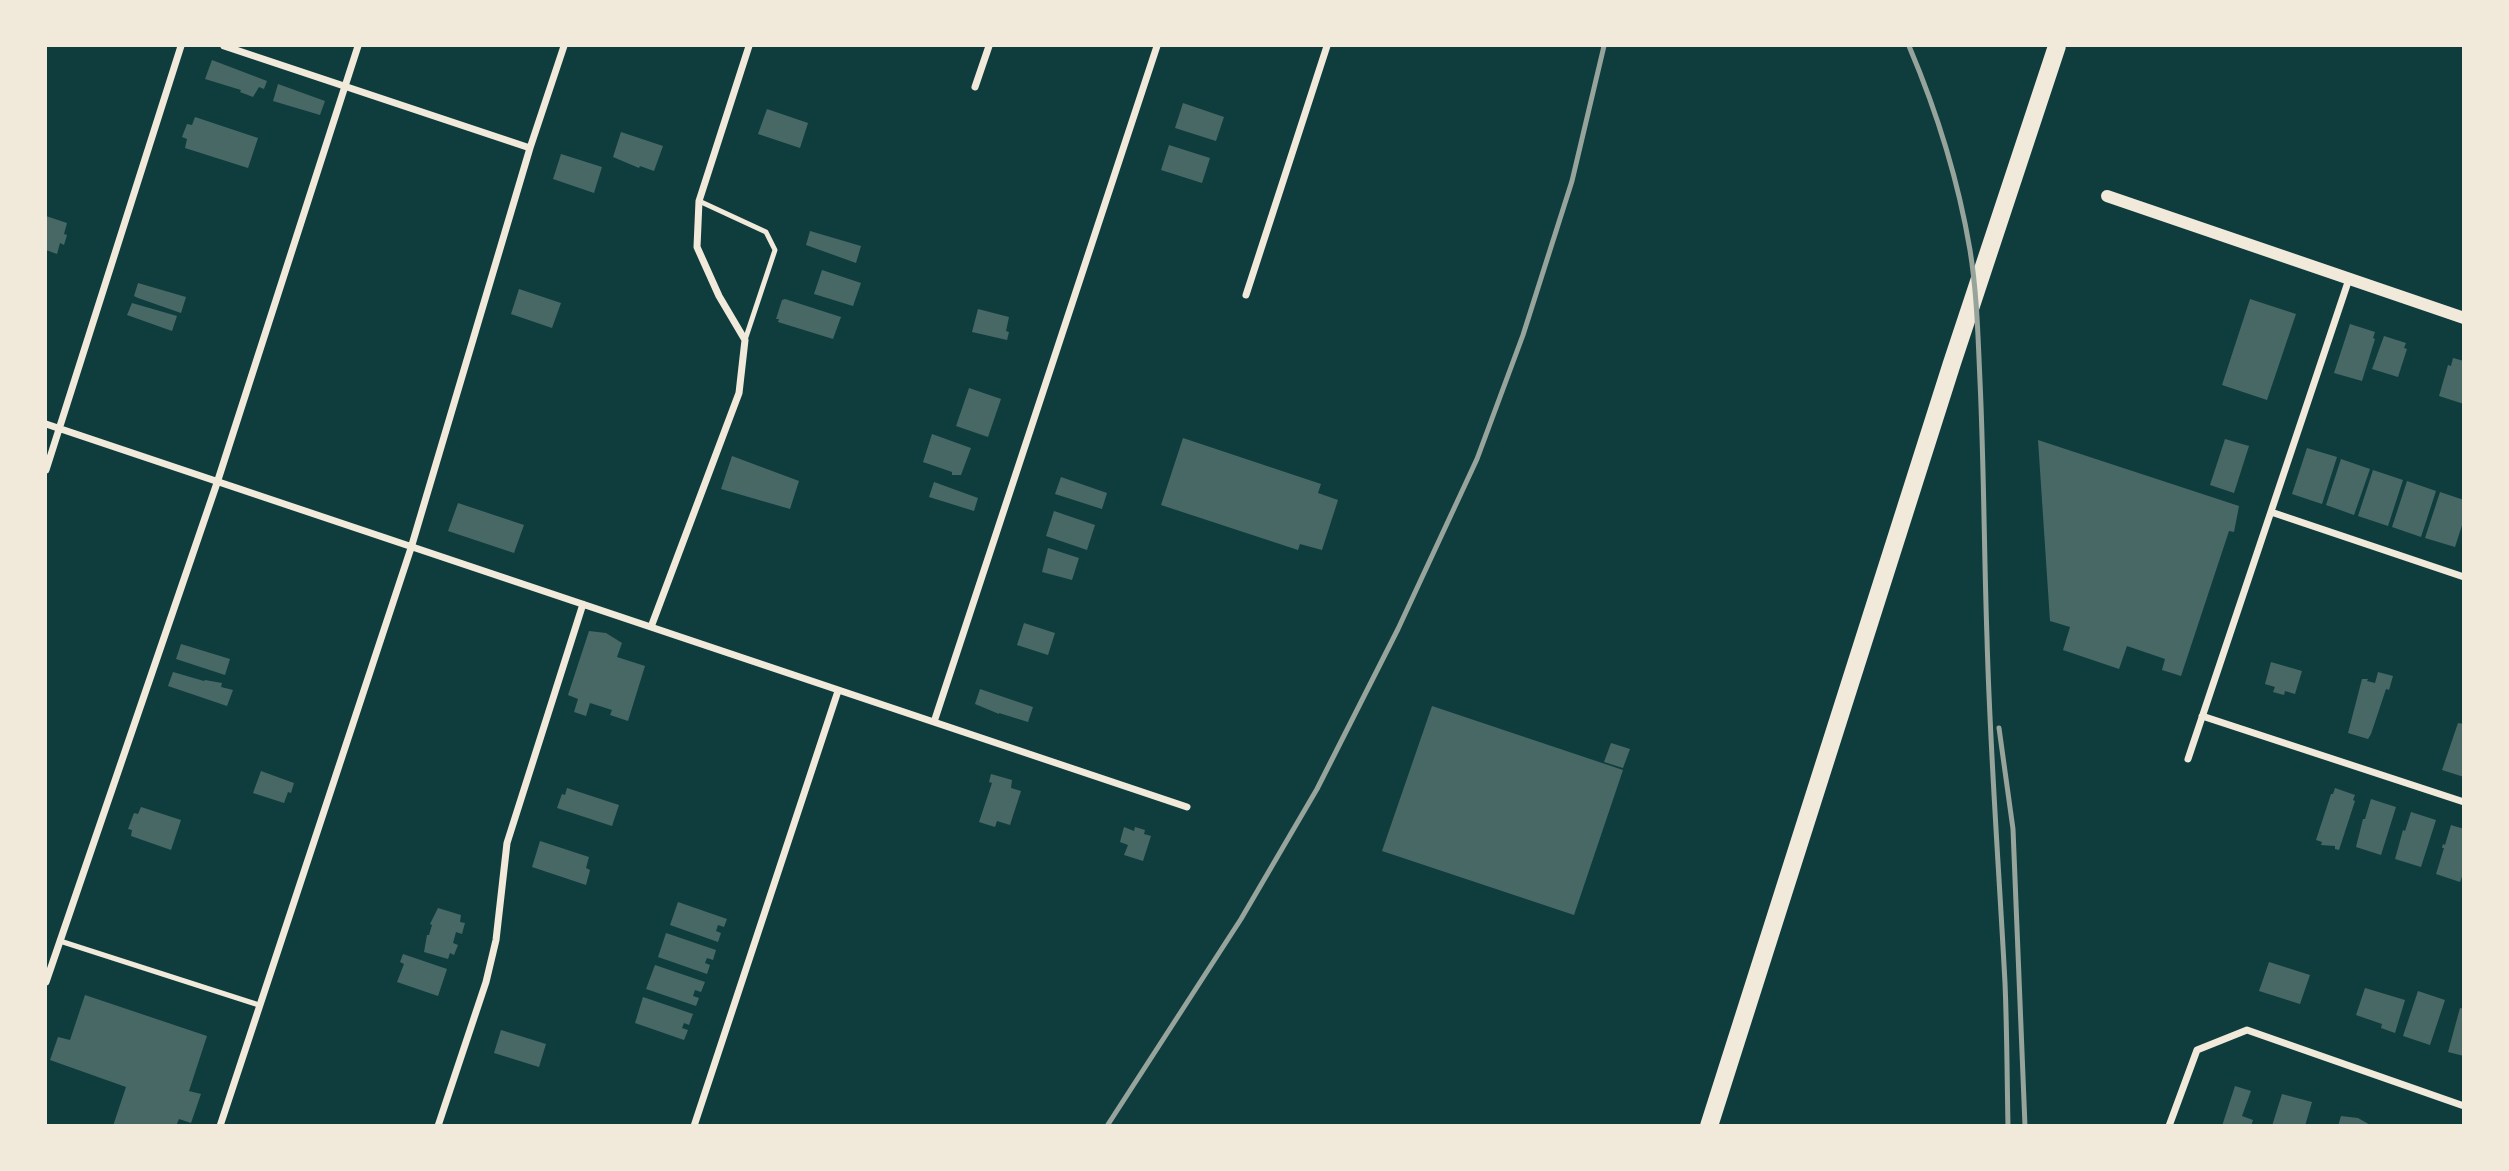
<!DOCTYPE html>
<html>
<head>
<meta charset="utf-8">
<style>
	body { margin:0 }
	#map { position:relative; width:2509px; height:1171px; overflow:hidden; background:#0f3d3e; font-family:"DejaVu Sans",sans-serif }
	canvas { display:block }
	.frame { position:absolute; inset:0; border:47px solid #f1e9da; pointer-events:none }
</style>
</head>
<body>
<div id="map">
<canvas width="2509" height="1171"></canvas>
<div class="frame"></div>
</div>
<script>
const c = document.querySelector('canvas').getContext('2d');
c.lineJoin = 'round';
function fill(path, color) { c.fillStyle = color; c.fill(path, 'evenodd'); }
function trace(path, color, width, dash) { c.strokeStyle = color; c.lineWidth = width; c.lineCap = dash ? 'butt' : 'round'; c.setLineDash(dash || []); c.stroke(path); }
fill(new Path2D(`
	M 212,60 L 267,81 L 264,89 L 259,87 L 253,97 L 240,92 L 241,90 L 205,79 Z
	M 278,84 L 325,101 L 320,115 L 273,101 Z
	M 1183,103 L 1224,117 L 1216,141 L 1175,128 Z
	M 767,109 L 808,123 L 800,148 L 758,134 Z
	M 195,117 L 258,138 L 248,168 L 185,148 L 187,139 L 182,137 L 187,124 L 192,125 Z
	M 621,132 L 663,146 L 654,171 L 640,166 L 639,168 L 613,157 Z
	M 1169,145 L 1210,158 L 1202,183 L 1161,170 Z
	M 561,154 L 602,167 L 594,193 L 553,179 Z
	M 46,216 L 67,223 L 64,234 L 67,235 L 64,245 L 60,243 L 57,254 L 46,250 Z
	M 810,231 L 861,246 L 856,263 L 806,245 Z
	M 822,270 L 861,283 L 853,306 L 814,294 Z
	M 138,283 L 186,297 L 181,313 L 138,298 L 134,296 Z
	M 519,289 L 561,303 L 552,328 L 511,314 Z
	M 785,299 L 841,317 L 833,339 L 778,322 L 779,319 L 776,319 L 782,300 Z
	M 2250,299 L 2296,314 L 2267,400 L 2222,385 Z
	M 132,303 L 177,316 L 172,331 L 127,315 Z
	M 978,309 L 1009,317 L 1006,331 L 1009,332 L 1007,340 L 972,332 Z
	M 2350,324 L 2375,332 L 2373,338 L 2375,339 L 2362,381 L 2334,373 Z
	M 2384,336 L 2406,343 L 2404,348 L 2407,349 L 2398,377 L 2372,369 Z
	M 2453,358 L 2464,361 L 2464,404 L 2439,396 L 2448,365 L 2451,366 Z
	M 969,388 L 1001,399 L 988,437 L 956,426 Z
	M 932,434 L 971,448 L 961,475 L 952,475 L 952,472 L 923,462 Z
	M 1183,438 L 1321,484 L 1318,493 L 1338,500 L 1322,550 L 1300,544 L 1298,550 L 1161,505 Z
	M 2225,439 L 2249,446 L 2234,493 L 2210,485 Z
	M 2038,440 L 2239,506 L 2234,532 L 2229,531 L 2181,676 L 2162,670 L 2165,659 L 2127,646 L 2119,669 L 2063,650 L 2070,627 L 2050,621 Z
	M 2307,448 L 2337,457 L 2322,504 L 2292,494 Z
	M 732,456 L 799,481 L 790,509 L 721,489 Z
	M 2341,459 L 2370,469 L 2354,515 L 2326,505 Z
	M 2373,470 L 2403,480 L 2388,526 L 2358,516 Z
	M 1061,477 L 1107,493 L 1102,509 L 1055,494 Z
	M 2407,481 L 2436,491 L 2421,537 L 2392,527 Z
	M 934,482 L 978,498 L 974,511 L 929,497 Z
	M 2440,492 L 2464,500 L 2464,519 L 2455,547 L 2425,538 Z
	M 458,503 L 524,525 L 514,553 L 448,531 Z
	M 1054,511 L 1095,525 L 1087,550 L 1046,536 Z
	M 1048,548 L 1079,558 L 1072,580 L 1042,572 Z
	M 1024,623 L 1055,633 L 1048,655 L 1017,645 Z
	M 589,631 L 606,633 L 622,643 L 617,657 L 645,666 L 628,721 L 610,715 L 612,710 L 590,703 L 586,716 L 574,712 L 578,699 L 568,695 Z
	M 181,644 L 230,659 L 225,675 L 176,659 Z
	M 2271,662 L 2302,671 L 2295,694 L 2285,691 L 2284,695 L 2273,692 L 2275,687 L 2265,684 Z
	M 173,672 L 204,681 L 205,680 L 222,683 L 221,687 L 233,690 L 227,706 L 168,686 Z
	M 2378,672 L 2393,676 L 2389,690 L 2386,689 L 2371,734 L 2368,739 L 2348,733 L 2362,679 L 2368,679 L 2367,681 L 2375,683 Z
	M 980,689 L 1033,707 L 1028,722 L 999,713 L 999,714 L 975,704 Z
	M 1432,706 L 1623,770 L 1574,915 L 1382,851 Z
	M 2458,723 L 2464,724 L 2464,777 L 2442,770 Z
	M 1611,743 L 1630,749 L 1623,768 L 1604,762 Z
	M 261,771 L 294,783 L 291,793 L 288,792 L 284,803 L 253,793 Z
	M 991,774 L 1012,780 L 1011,788 L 1021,791 L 1010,825 L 997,821 L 995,827 L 979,822 L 992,783 L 989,782 Z
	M 567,788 L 619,805 L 612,826 L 557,808 L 562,794 L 565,795 Z
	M 2335,788 L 2355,795 L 2353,800 L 2355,801 L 2339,850 L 2335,849 L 2335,846 L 2321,845 L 2322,842 L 2316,840 L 2331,794 L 2333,794 Z
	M 2371,799 L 2396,807 L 2381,855 L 2356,847 L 2363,819 L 2365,819 Z
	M 141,807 L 181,820 L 171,850 L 131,836 L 132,830 L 128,829 L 134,813 L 138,814 Z
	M 2411,812 L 2436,820 L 2421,867 L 2395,859 L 2403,830 L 2405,831 Z
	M 2451,825 L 2464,829 L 2464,871 L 2460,882 L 2436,874 L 2444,848 L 2442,848 L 2443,844 L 2445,845 Z
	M 1124,827 L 1134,831 L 1135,827 L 1145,830 L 1144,834 L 1151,836 L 1143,861 L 1124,855 L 1128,845 L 1120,842 Z
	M 540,841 L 589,857 L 586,868 L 590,870 L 586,885 L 532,867 Z
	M 678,902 L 727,919 L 724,927 L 718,925 L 716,931 L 721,933 L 718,942 L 670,925 Z
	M 438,908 L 461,915 L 460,922 L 465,923 L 462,934 L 456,932 L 453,943 L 458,945 L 454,955 L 450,953 L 448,959 L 424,952 L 427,935 L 429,935 L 432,925 L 430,924 Z
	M 666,933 L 716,950 L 713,960 L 707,958 L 705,963 L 710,965 L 707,974 L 658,957 Z
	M 403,954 L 447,969 L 438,996 L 397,982 L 404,964 L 400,962 Z
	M 2269,962 L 2310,975 L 2300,1004 L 2259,991 Z
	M 655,965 L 705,982 L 701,992 L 695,990 L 693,996 L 699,998 L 696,1006 L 646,989 Z
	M 2365,988 L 2405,1000 L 2395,1033 L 2381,1028 L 2382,1024 L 2356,1015 Z
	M 2418,991 L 2445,1000 L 2430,1045 L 2403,1036 Z
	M 85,995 L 207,1036 L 189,1091 L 201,1094 L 191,1123 L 179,1119 L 176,1126 L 113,1126 L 126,1087 L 50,1060 L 58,1037 L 70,1040 Z
	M 643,997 L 693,1014 L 689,1025 L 684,1023 L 682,1028 L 688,1030 L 684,1040 L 635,1023 Z
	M 2460,1008 L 2464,1009 L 2464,1056 L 2448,1052 Z
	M 501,1030 L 546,1044 L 539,1067 L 494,1053 Z
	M 2235,1086 L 2251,1091 L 2242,1116 L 2253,1120 L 2251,1126 L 2222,1126 Z
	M 2282,1094 L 2312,1102 L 2305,1126 L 2272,1126 Z
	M 2341,1116 L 2358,1118 L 2372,1126 L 2338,1126 Z`), '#486865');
trace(new Path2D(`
	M 699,201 L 766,232 L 775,250 L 745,340
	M 60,941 L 259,1005`), '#f1e9da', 5);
trace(new Path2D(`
	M 224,46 L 530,148
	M 975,87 L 989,46
	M 1246,295 L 1327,46
	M 46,424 L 1187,807
	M 46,470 L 181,46
	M 2271,512 L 2464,577
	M 651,627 L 739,393 L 745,340 L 719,296 L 697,247 L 699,201 L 749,46
	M 2202,716 L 2464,802
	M 934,722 L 1157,46
	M 2188,759 L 2349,279
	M 46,982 L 217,483 L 358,46
	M 220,1126 L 411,548 L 530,148 L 564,46
	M 438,1126 L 486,982 L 496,940 L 507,843 L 583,604
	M 694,1126 L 838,691
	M 2169,1126 L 2197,1050 L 2247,1030 L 2464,1106`), '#f1e9da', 7);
trace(new Path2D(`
	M 2107,196 L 2464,318`), '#f1e9da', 12);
trace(new Path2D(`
	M 1709,1126 L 1952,363 L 2057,46`), '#f1e9da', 18);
trace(new Path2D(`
	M 1909,46 C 1937,112 1958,179 1970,250 C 1977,293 1978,337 1980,381 C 1984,467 1984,552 1987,638 C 1990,753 1999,868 2005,983 C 2007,1030 2007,1078 2008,1126
	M 1999,728 L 2013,829 L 2025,1126
	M 1107,1126 L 1241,919 L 1317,789 L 1398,629 L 1477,459 L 1523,335 L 1572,181 L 1604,46`), '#97a49c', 5);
</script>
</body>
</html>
